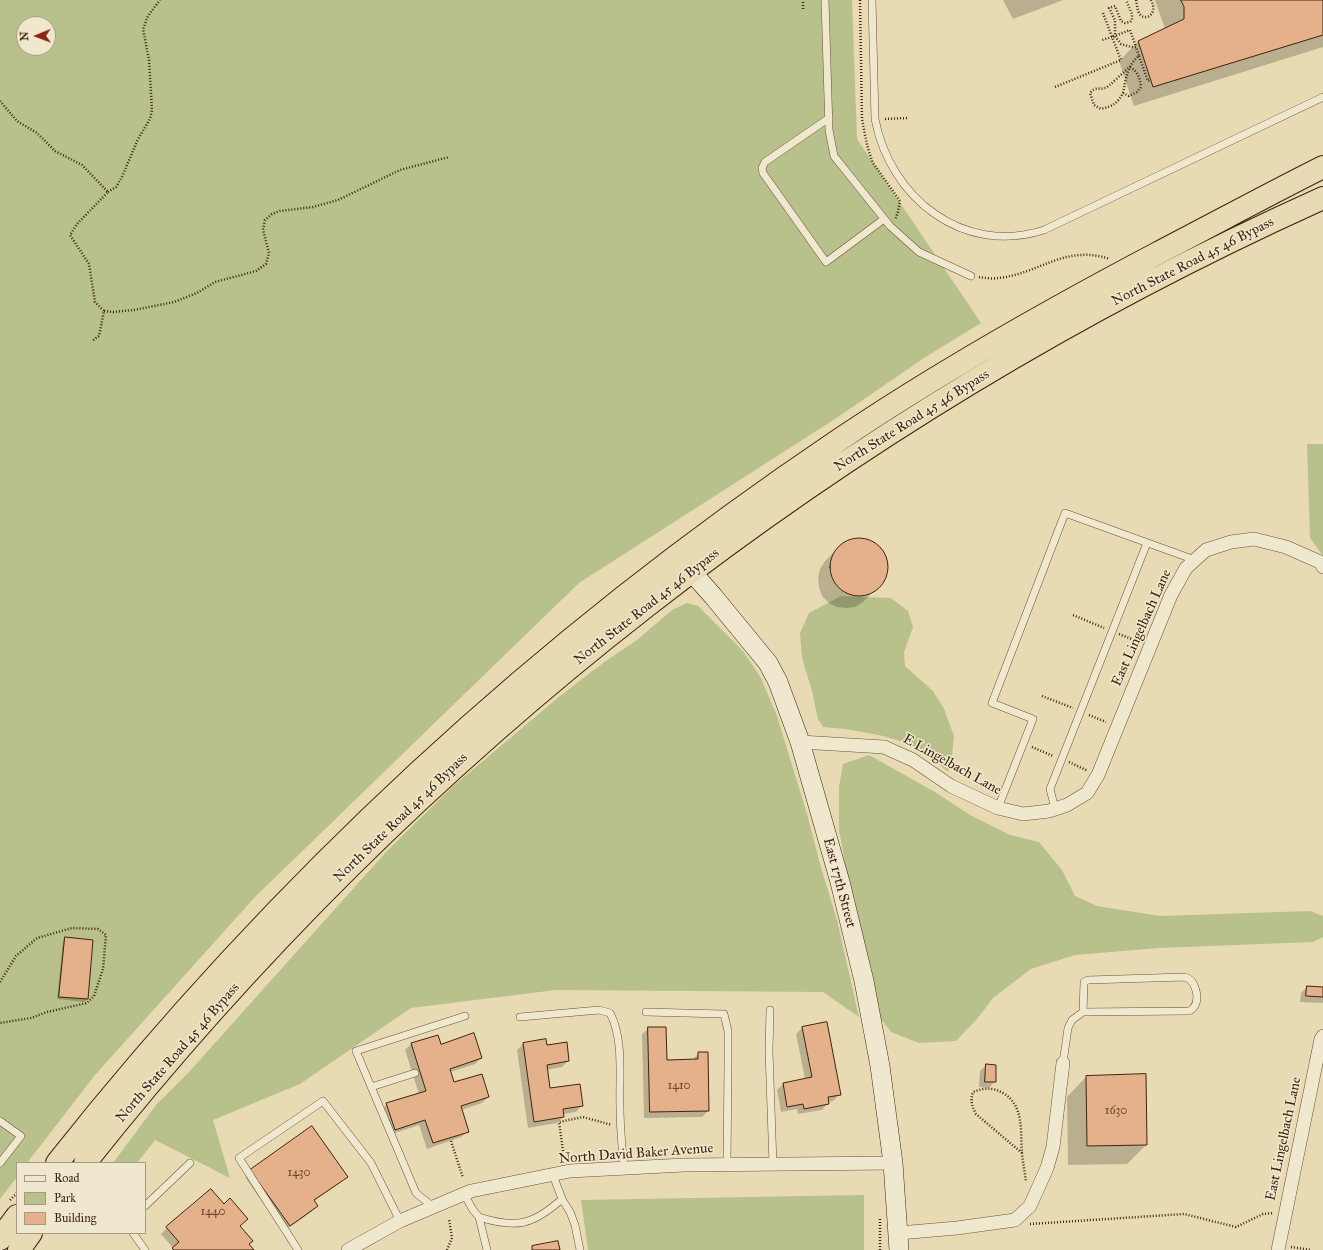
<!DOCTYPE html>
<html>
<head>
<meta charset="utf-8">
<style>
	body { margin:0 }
	#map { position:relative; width:1323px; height:1250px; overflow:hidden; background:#e8dbb3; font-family:"IM FELL Great Primer",serif }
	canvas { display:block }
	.legend { position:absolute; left:16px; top:1162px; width:130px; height:72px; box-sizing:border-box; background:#f0e8ce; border:1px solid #a99982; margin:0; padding:5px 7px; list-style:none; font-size:12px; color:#3e2311 }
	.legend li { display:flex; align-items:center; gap:8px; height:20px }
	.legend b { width:20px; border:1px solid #a99982 }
	.north { position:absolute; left:16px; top:16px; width:40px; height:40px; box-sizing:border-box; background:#f0e8ce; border:1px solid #a99982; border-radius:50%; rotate:269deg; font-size:11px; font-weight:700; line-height:16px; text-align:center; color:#3e2311 }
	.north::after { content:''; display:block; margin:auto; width:14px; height:18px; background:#8f2418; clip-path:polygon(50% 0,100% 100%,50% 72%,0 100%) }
</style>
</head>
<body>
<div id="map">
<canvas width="1323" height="1250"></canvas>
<ul class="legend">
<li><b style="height:5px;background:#f0e8ce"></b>Road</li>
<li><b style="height:11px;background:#b8c08b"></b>Park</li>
<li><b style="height:11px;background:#e4b18b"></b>Building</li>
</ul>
<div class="north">N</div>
</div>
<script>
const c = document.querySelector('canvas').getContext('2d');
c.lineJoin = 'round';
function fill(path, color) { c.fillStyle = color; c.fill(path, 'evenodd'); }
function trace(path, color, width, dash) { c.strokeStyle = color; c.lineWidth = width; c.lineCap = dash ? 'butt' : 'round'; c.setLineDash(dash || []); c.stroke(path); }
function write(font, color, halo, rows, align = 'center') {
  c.font = font + ' "IM FELL Great Primer",serif'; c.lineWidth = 3; c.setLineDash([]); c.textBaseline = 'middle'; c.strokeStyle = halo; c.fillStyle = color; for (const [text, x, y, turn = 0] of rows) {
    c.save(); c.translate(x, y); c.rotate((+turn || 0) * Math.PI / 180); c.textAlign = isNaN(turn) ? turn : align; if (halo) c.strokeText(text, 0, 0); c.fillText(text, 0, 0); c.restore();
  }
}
fill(new Path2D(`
	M 0,0 L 852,0 L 857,139 L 981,323 L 924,358 L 838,417 L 579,583 L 255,897 L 95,1075 L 27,1163 L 17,1163 L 17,1177 L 0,1199 ZM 24,24 L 48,24 L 48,48 L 24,48 Z
	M 1307,444 L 1323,444 L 1323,556 L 1310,538 Z
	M 841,596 L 891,598 L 908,611 L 913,627 L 904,652 L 905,666 L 933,691 L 944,709 L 954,736 L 952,756 L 948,772 L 932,758 L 907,743 L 879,735 L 845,729 L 823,727 L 818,719 L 812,691 L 802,658 L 800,633 L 809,613 Z
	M 687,603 L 698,606 L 743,651 L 761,678 L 777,716 L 807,814 L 820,864 L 837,920 L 859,1017 L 823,992 L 556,990 L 411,1008 L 300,1084 L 213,1120 L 230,1178 L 155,1140 L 137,1163 L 113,1163 L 156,1105 L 189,1072 L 386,852 L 451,788 L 560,696 L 603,663 L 637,640 L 672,610 Z
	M 869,755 L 935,792 L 970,815 L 1010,835 L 1039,842 L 1062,870 L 1075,896 L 1097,906 L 1160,916 L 1310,911 L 1323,916 L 1323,937 L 1313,942 L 1159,948 L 1075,955 L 1031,969 L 993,998 L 977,1019 L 956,1041 L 919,1043 L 891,1032 L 875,1011 L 851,896 L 839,830 L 839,787 L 843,764 Z
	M 864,1195 L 864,1250 L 588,1250 L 581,1200 Z`), '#b8c08b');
fill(new Path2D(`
	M 1003,0 L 1063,0 L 1013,19 Z
	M 1155,0 L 1323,0 L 1323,47 L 1134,106 L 1119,61 L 1138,42 L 1165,29 Z
	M 855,539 L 865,539 L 873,542 L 880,548 L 885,556 L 887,565 L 886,574 L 882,582 L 863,602 L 855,607 L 846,608 L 837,607 L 829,603 L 822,596 L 819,587 L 818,578 L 820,569 L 825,561 L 839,547 L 846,542 Z
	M 65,938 L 92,941 L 87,999 L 84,1002 L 57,999 L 63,941 Z
	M 1307,987 L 1323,988 L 1323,1003 L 1300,1002 L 1301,993 Z
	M 649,1028 L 666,1061 L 692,1060 L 699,1053 L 707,1053 L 708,1111 L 702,1117 L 644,1118 L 642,1034 Z
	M 802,1028 L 840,1094 L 833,1101 L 827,1102 L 828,1103 L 822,1110 L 798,1114 L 797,1109 L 781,1112 L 777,1090 L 783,1084 L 805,1079 L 796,1034 Z
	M 437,1036 L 440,1045 L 481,1058 L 475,1064 L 450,1072 L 453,1084 L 488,1097 L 482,1103 L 461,1110 L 468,1131 L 461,1137 L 427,1149 L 419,1125 L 389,1135 L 381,1110 L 387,1104 L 419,1094 L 405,1050 L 411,1044 Z
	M 546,1041 L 546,1046 L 568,1061 L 562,1067 L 546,1070 L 549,1089 L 582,1105 L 576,1112 L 563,1114 L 563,1117 L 557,1123 L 528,1128 L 517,1050 L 523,1044 Z
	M 986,1065 L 995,1081 L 989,1088 L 979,1087 L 980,1071 Z
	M 1086,1077 L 1146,1145 L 1127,1164 L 1068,1165 L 1067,1097 Z
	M 251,1171 L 346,1176 L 340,1183 L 314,1201 L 317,1206 L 311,1212 L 283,1232 L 245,1177 Z
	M 239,1227 L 248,1245 L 253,1250 L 172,1250 L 173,1248 L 161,1234 L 167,1228 Z`), '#0003');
const building = new Path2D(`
	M 1181,0 L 1323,0 L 1323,35 L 1153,87 L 1138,41 L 1184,19 L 1184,7 Z
	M830 567a29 29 0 1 1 58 0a29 29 0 1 1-58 0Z
	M 65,937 L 93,940 L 88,999 L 59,997 Z
	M 1307,986 L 1323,987 L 1323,997 L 1306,996 Z
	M 827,1022 L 841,1095 L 828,1097 L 829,1104 L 804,1109 L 803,1104 L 787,1107 L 783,1083 L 812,1077 L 802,1027 Z
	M 648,1027 L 666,1027 L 667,1060 L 698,1059 L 698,1052 L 708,1052 L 709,1111 L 650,1112 Z
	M 474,1033 L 482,1058 L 450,1069 L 454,1082 L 482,1074 L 489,1097 L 461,1106 L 469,1132 L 433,1143 L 425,1120 L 395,1130 L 386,1103 L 426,1091 L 411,1043 L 438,1035 L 441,1044 Z
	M 546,1039 L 547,1045 L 567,1042 L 569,1061 L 547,1065 L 550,1088 L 580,1084 L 583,1106 L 563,1109 L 564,1117 L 534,1122 L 523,1043 Z
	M 986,1064 L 996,1065 L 996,1082 L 985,1082 Z
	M 1146,1074 L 1147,1145 L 1087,1146 L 1086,1076 Z
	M 312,1126 L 348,1177 L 314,1200 L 318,1206 L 290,1226 L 250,1170 Z
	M 211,1189 L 224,1204 L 230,1198 L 248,1219 L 240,1226 L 253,1241 L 249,1244 L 254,1250 L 174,1250 L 172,1248 L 179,1242 L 166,1227 Z
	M 558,1241 L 560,1250 L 532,1250 L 532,1246 Z`);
fill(building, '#e4b18b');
trace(building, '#3e2311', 1);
const lane = new Path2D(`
	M 825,0 L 829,130 L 834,156 L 890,226 L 919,252 L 971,276
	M 872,0 L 875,119 C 890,198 963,256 1044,230 L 1323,97
	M 829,118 L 765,162 L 762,168 L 763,173 L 826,262 L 884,219
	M 998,808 L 1033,719 L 992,703 L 1065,513 L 1195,560
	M 1055,809 L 1050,789 L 1147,543
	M 770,1010 L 769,1051 L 773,1165
	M 646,1012 L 724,1014 L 728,1031 L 728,1064 L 727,1165
	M 520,1017 L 599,1010 L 610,1013 C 624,1039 619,1078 620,1107 C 620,1127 622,1148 624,1168
	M 1063,1063 L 1068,1028 L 1072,1020 L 1083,1012 L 1189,1011 C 1191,1010 1193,1009 1194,1007 C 1200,999 1196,980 1185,977 L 1088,980 L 1084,982 L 1083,1012
	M 371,1087 L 415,1073
	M 0,1121 L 21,1136 L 0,1163
	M 553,1175 L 562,1199 L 570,1212 L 575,1225 L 580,1250
	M 464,1194 L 473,1210 L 479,1217 L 487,1250
	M 145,1206 L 190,1163
	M 432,1206 L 416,1193 L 356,1051 L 465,1016
	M 479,1217 C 516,1229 533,1225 562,1199
	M 133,1233 L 145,1250
	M 298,1250 L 239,1158 L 323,1101 L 371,1163 L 400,1221`);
const street = new Path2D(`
	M 800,742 L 884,747 L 913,760 L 951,786 L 998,808 L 1023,814 L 1049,811 L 1067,805 L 1087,793 L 1098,775 L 1171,595 L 1186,568 L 1206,550 L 1231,542 L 1254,539 L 1286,547 L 1320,562 L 1323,567
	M 899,1233 L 957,1228 L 1015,1220 L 1030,1206 L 1047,1168 L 1053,1147 L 1063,1063
	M 348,1250 L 400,1221 L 471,1191 L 570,1171 L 684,1165 L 893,1163
	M 1278,1250 L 1321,1039 L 1323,1036`);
const secondary = new Path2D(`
	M 682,561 L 713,596 L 768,663 L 778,682 L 800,742 L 840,882 L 864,981 L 880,1066 L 893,1163 L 899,1250`);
const highway = new Path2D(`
	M 57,1163 C 281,880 540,641 839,440 C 941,371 1048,311 1156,254 C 1212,225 1267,195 1323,167
	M 85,1163 C 413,748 841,415 1323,198
	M 0,1239 L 17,1216
	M 19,1250 L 31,1233`);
trace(lane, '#68513a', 8);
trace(street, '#68513a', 14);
trace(secondary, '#3e2311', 20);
trace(highway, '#3e2311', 24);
trace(new Path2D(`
	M 860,0 L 862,119 L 866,140 L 869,152 L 873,163 L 900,201 L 898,212 L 895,220
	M 1136,0 C 1137,4 1137,9 1139,13 C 1144,22 1159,15 1151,0
	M 803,9 L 803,0
	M 1103,13 L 1112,37 L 1130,30 L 1136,47
	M 1139,56 L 1148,81 L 1151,80
	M 1130,67 C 1138,72 1140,78 1141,87 L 1137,92 L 1129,96 L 1123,93 C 1117,104 1113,106 1101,109 L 1094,105 L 1090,93 C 1096,86 1098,90 1105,88 C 1108,88 1125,70 1130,67 Z
	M 1055,87 L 1121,60 L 1112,37 L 1102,40
	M 1123,93 C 1126,79 1127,65 1139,56 L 1136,47 L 1131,47 L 1121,44 L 1115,36 L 1115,20 L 1109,8 L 1115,6 L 1121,21 L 1125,23 L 1130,22 L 1132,20 L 1132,14 L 1126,0
	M 0,101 L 17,121 L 37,133 L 55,151 L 82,165 L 108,192 L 77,224 L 70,235 L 89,264 L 95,302 L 104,311 L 99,336 L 92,341
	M 885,119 L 907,118
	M 108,192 L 116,187 L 122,177 L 138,139 L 150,119 L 152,110 L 149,60 L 143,29 L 148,16 L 160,0
	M 979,277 C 985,278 992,279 998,278 C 1040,274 1064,244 1110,259
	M 104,311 L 113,312 L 134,310 L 174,302 L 197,293 L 215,282 L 256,271 L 266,264 L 269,253 L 263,230 L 265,220 L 272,214 L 280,211 L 313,207 L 338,200 L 400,170 L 449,157
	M 1073,615 L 1104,628
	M 1119,634 L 1139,642
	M 1042,696 L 1073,708
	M 1089,715 L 1106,722
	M 1032,747 L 1053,756
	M 1069,762 L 1088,771
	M 0,982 L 16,956 L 37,938 L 72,928 L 98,929 L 106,935 L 103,969 L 94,996 L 87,1003 L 47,1012 L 31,1018 L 0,1023
	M 451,1141 L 463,1178
	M 563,1151 L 559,1122 L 583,1117 L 612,1125
	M 1022,1153 L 976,1114 C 972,1106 970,1101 973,1092 C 983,1088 993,1087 1003,1093 C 1025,1106 1020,1132 1022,1154 C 1023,1164 1025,1173 1026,1182
	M 10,1200 L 17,1193
	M 880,1219 L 880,1250
	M 1030,1224 L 1184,1214 L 1236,1227 L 1263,1214 L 1274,1213
	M 1291,1247 L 1311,1250
	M 447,1250 L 452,1238 L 449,1219`), '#3e2311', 2.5, [1, 2]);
trace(lane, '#f0e8ce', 7);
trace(street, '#f0e8ce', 13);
trace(secondary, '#f0e8ce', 19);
trace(highway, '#e8dbb3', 22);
write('12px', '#684630', null, [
	["1410",679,1086],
	["1630",1116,1111],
	["1430",299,1173],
	["1440",213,1212]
]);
write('14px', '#3e2311', '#f0e8ce', [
	["North State Road 45 46 Bypass",1193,262,-27],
	["North State Road 45 46 Bypass",912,421,-32],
	["North State Road 45 46 Bypass",647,607,-38],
	["East Lingelbach Lane",1142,628,-66],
	["E Lingelbach Lane",952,765,29],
	["North State Road 45 46 Bypass",401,818,-44],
	["East 17th Street",839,883,75],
	["North State Road 45 46 Bypass",178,1053,-49],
	["East Lingelbach Lane",1284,1139,-78],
	["North David Baker Avenue",636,1154,-4]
]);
</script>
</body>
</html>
